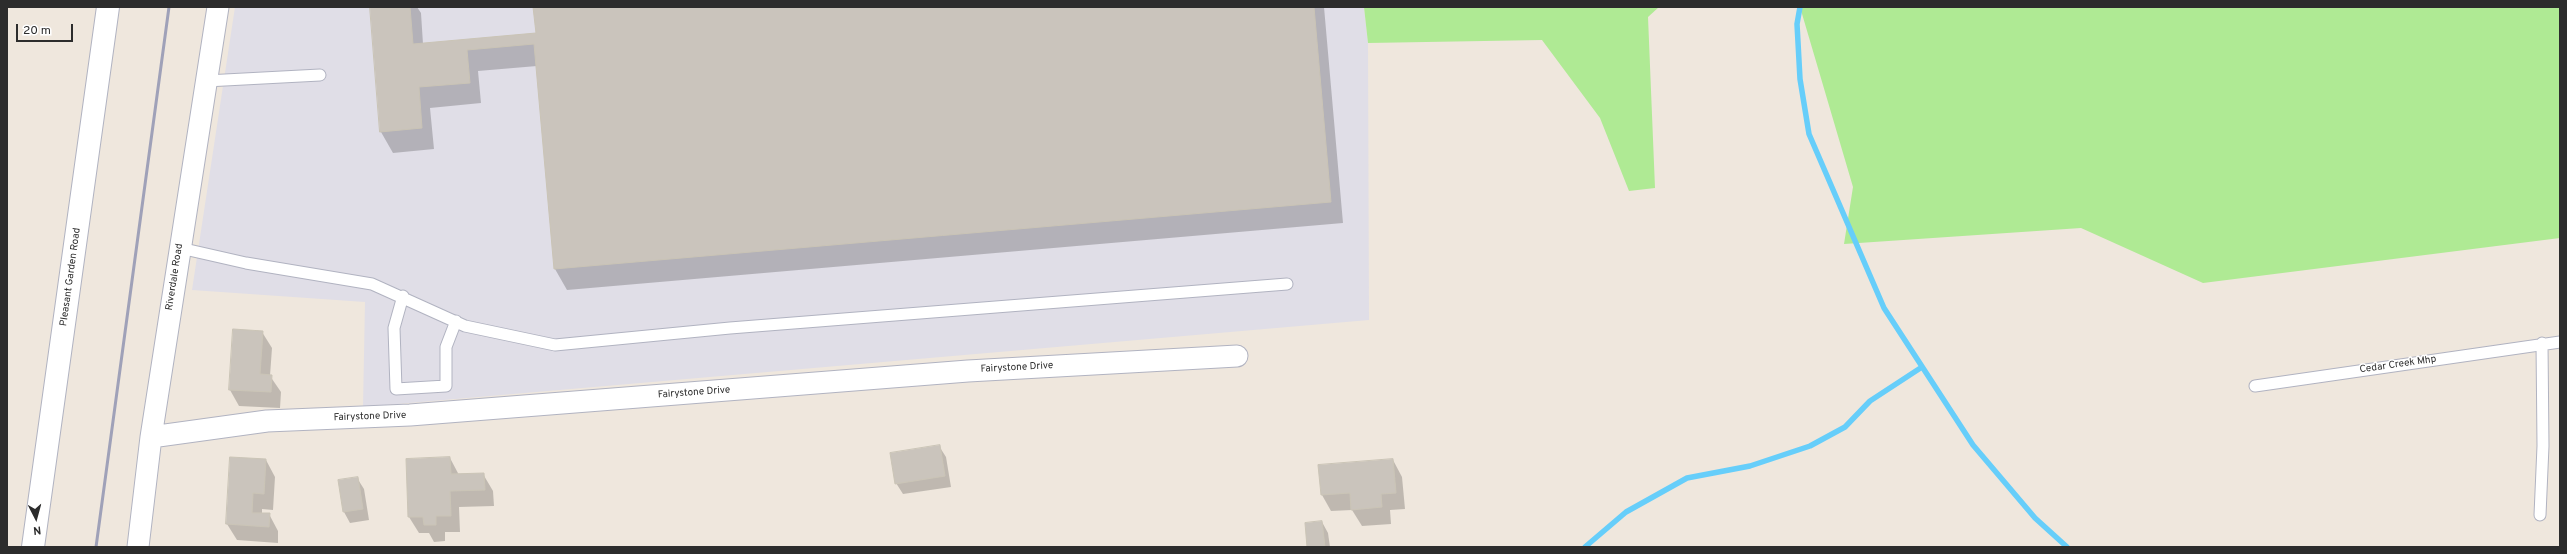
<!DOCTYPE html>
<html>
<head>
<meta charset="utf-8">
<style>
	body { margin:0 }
	#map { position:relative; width:2567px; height:554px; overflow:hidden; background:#efe7dd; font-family:Overpass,sans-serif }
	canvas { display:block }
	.frame { position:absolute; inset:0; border:8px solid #2c2c2c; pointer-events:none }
	.north { position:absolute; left:16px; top:498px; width:40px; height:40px; -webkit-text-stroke:3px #fff; paint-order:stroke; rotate:174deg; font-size:11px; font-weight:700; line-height:16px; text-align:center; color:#2c2c2c }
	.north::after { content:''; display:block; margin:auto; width:14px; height:18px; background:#2c2c2c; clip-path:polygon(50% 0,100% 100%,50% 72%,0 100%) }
	.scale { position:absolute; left:16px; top:24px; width:57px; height:18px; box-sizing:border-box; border:2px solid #2c2c2c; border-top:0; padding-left:5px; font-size:12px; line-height:14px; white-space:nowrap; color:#2c2c2c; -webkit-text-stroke:3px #fff; paint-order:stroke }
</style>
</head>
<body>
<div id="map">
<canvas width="2567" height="554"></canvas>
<div class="frame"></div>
<div class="north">N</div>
<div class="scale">20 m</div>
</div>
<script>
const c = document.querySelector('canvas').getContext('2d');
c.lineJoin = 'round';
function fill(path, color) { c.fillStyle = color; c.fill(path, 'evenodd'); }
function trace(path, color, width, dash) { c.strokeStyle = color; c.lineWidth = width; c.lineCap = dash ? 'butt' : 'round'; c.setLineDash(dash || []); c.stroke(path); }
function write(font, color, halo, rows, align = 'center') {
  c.font = font + ' Overpass,sans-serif'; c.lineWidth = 3; c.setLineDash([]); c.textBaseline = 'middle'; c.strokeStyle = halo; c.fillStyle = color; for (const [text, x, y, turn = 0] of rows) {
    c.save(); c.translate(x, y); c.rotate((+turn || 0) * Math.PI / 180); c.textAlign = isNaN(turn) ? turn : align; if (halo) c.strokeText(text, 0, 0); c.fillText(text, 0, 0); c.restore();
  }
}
fill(new Path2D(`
	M 235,7 L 1364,7 L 1368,43 L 1369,320 L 363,407 L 365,302 L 192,290 Z`), '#e0dee7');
fill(new Path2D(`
	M 1364,7 L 1659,7 L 1648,17 L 1655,188 L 1629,191 L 1600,118 L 1542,40 L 1368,43 Z
	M 1800,7 L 2560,7 L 2560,238 L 2203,283 L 2081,228 L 1844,244 L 1853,187 Z`), '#afea94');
fill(new Path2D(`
	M 371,7 L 417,7 L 421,13 L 423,44 L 537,34 L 534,7 L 1324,7 L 1343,223 L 567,290 L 555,269 L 537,66 L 478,71 L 481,103 L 430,108 L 434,149 L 393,153 L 381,132 Z
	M 262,332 L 272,348 L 270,376 L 281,392 L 280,408 L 239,406 L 230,390 Z
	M 939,446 L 946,457 L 951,487 L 903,494 L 896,483 Z
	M 450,458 L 459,475 L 483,474 L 493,491 L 494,506 L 459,507 L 460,532 L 445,532 L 445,541 L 434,542 L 429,533 L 419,533 L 409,517 Z
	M 266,460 L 275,477 L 273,510 L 262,509 L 262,514 L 269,514 L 278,531 L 278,543 L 237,540 L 227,524 Z
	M 1393,460 L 1402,477 L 1405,509 L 1390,510 L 1391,524 L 1362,526 L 1352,510 L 1331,511 L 1322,495 Z
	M 357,478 L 364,489 L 369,520 L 350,523 L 344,512 L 339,481 Z
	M 1322,522 L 1328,533 L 1330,547 L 1308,547 Z`), '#0003');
trace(new Path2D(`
	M 1800,7 L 1797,24 L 1800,79 L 1809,134 L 1884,308 L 1973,445 L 2035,518 L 2067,547
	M 1585,547 L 1626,512 L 1687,478 L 1750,466 L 1810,446 L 1845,427 L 1870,401 L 1922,367`), '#66cefa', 5.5);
const building = new Path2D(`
	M 370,7 L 410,7 L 413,44 L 536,33 L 533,7 L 1314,7 L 1331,202 L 554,269 L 534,44 L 467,50 L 470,83 L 419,87 L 422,128 L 380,132 Z
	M 233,329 L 263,331 L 260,374 L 272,375 L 271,392 L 229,390 Z
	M 940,445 L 945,476 L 895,484 L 890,453 Z
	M 230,457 L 266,459 L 264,494 L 253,493 L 252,513 L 270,513 L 269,527 L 226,524 Z
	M 450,457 L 451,474 L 484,473 L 485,490 L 450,491 L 451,516 L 436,516 L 436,525 L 424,525 L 423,517 L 408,517 L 406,459 Z
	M 1393,459 L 1396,493 L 1381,494 L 1382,507 L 1351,510 L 1350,493 L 1321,495 L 1318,465 Z
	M 358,477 L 363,509 L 343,512 L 338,480 Z
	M 1322,521 L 1325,547 L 1307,547 L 1305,523 Z`);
fill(building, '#cac4bc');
trace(building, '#cac4b6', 1);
const lane = new Path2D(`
	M 206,81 L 320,75
	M 180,248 L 246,263 L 372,284 L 465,326 L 555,345 L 730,328 L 1287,284
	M 403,296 L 394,328 L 396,389 L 446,386 L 446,347 L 456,321
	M 2255,386 L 2560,342
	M 2540,515 L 2543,446 L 2542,343`);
const street = new Path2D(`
	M 151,437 L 267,421 L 410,415 L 968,371 L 1237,356
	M 138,547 L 151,437 L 218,7`);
const secondary = new Path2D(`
	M 33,547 L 108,7`);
trace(lane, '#b1b3c1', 13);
trace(street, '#b1b3c1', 23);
trace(secondary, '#b1b3c1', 24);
trace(lane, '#fff', 11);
trace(street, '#fff', 21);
trace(secondary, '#fff', 22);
trace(new Path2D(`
	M 96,547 L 169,7`), '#9fa1b8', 3);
write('10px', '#2c2c2c', '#fff', [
	["Pleasant Garden Road",71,277,-82],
	["Riverdale Road",175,277,-81],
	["Cedar Creek Mhp",2398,365,-8],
	["Fairystone Drive",1017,368,-3],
	["Fairystone Drive",694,393,-4],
	["Fairystone Drive",370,417,-2]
]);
</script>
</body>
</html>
